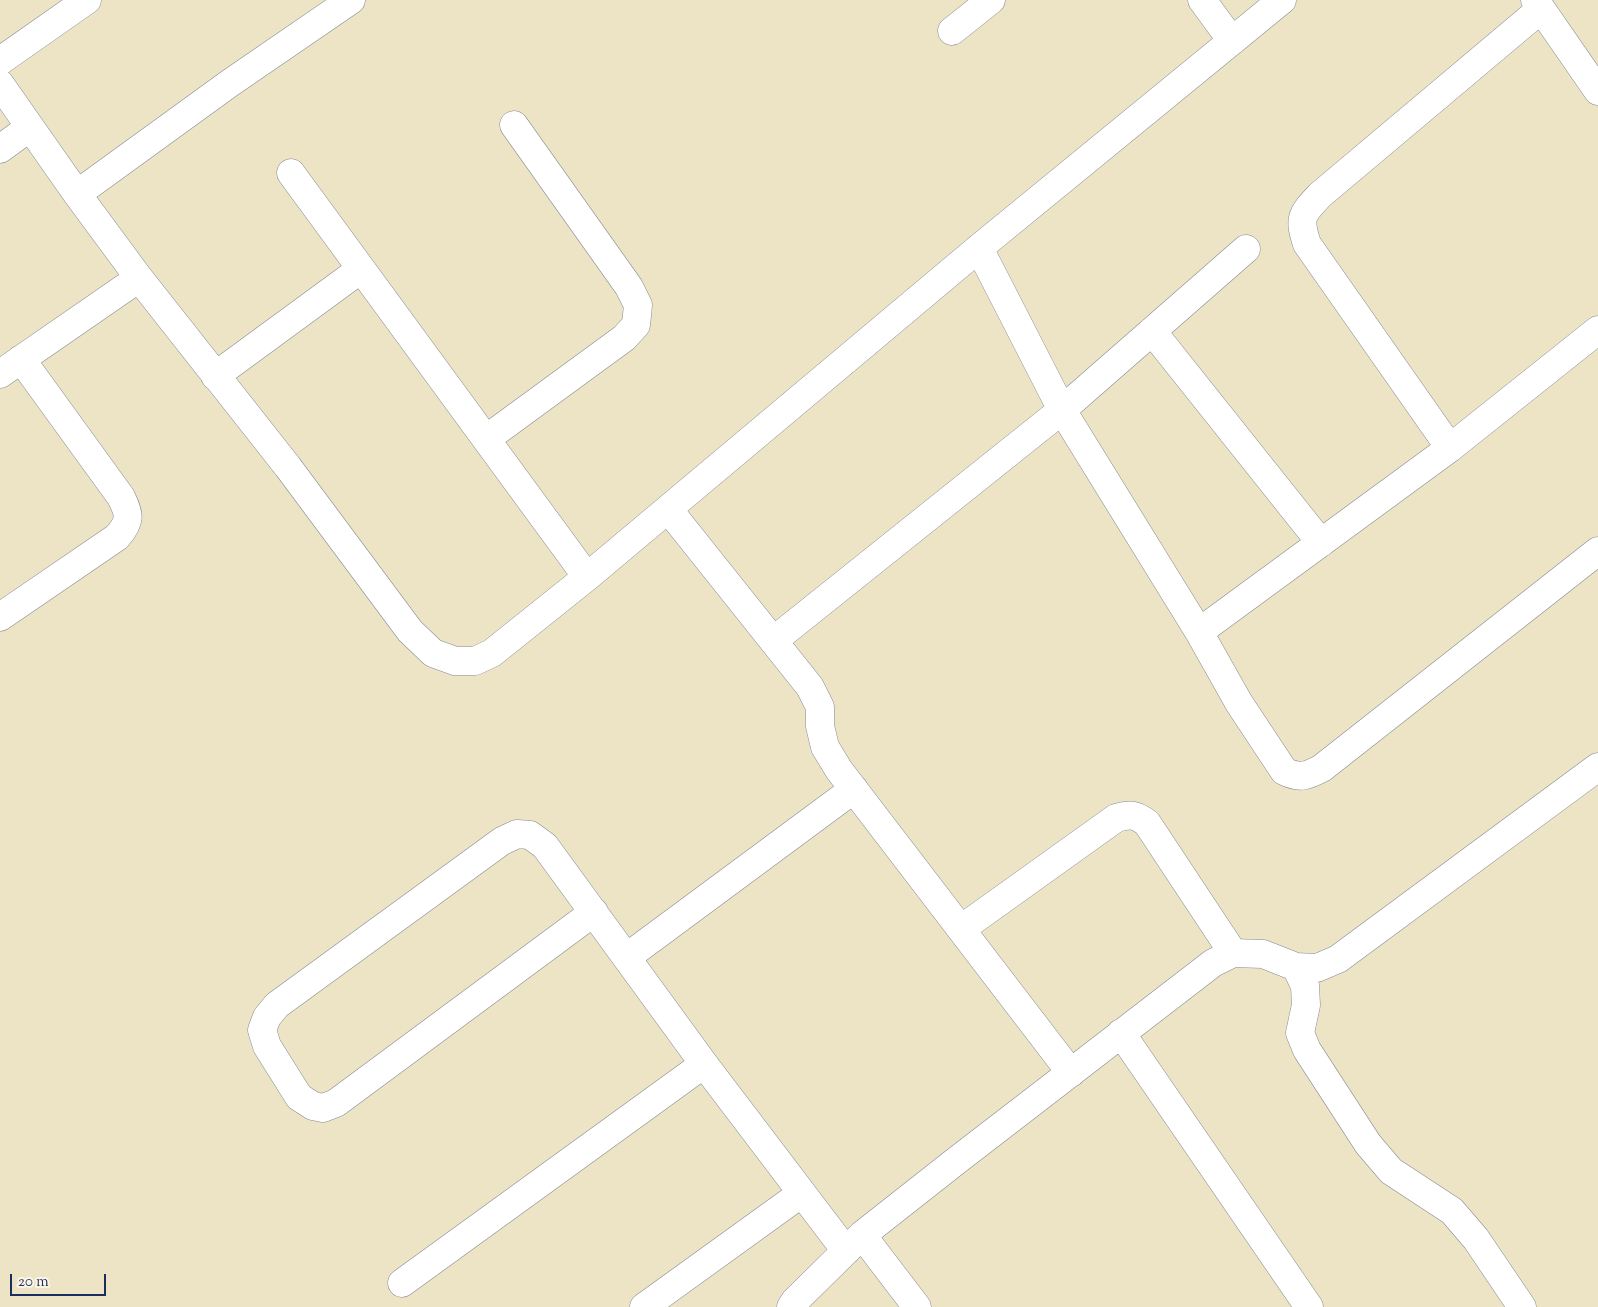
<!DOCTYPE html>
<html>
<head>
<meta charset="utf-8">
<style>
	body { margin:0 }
	#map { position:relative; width:1598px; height:1307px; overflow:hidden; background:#ede4c5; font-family:"Sorts Mill Goudy",serif }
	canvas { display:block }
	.scale { position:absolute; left:10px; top:1274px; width:96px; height:22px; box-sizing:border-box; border:2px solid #1b2f5e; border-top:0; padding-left:6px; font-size:15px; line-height:18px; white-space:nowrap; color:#1b2f5e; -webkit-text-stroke:4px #fcf5e5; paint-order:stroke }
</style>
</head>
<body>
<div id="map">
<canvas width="1598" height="1307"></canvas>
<div class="scale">20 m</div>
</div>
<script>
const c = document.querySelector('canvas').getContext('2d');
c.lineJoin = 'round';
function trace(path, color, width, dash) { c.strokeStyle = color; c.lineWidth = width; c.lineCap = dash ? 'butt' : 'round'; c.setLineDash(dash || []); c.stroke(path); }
const minor = new Path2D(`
	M 1202,0 L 1232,41
	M 1535,0 L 1598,91
	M 952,31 L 991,0
	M 0,61 L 87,0
	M 0,84 L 77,194 L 139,278 L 0,374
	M 0,149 L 30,127
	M 291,173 L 587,577
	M 77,194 L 230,83 L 351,0
	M 979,248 L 1062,410 L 1199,632 L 1450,448 L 1598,330
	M 139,278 L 288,467 L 410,631 L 433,653 L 455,661 L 475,661 L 492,653 L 587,577 L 979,248 L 1282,0
	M 1152,331 L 1321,543
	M 215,376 L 361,269
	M 486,439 L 624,338 L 636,325 L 638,305 L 629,287 L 514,125
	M 1450,448 L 1307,244 C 1298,217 1302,214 1320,195 L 1541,9
	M 668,509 L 810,687 L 820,707 L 820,726 L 825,747 L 839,770 L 1071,1073
	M 0,617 L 117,537 C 131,521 130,515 121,497 L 21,359
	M 1199,632 L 1239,703 L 1284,771 C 1300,779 1307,776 1322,768 L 1598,551
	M 773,641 L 1062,410 L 1246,249
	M 594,912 L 336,1103 L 323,1108 L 313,1106 L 299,1097 L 267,1046 L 262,1030 L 267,1017 L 277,1005 L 502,841 L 517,834 L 530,835 L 545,846 L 704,1064 L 846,1251
	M 961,929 L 1116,818 C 1130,814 1135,814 1147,823 L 1233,953
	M 627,957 L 854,789
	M 1296,967 L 1305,986 L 1306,1005 L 1300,1033 L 1307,1050 L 1368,1144 L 1391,1171 L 1452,1211 L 1476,1239 L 1522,1307
	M 1121,1033 L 1309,1307
	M 862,1235 L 917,1307
	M 402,1283 L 704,1064
	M 644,1307 L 802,1193
	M 791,1307 L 795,1301 L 862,1235 L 956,1161 L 1213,963 L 1233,953 L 1263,954 L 1296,967 L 1317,968 L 1338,959 L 1598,767`);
trace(minor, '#848a92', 29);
trace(minor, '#fff', 28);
</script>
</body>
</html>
